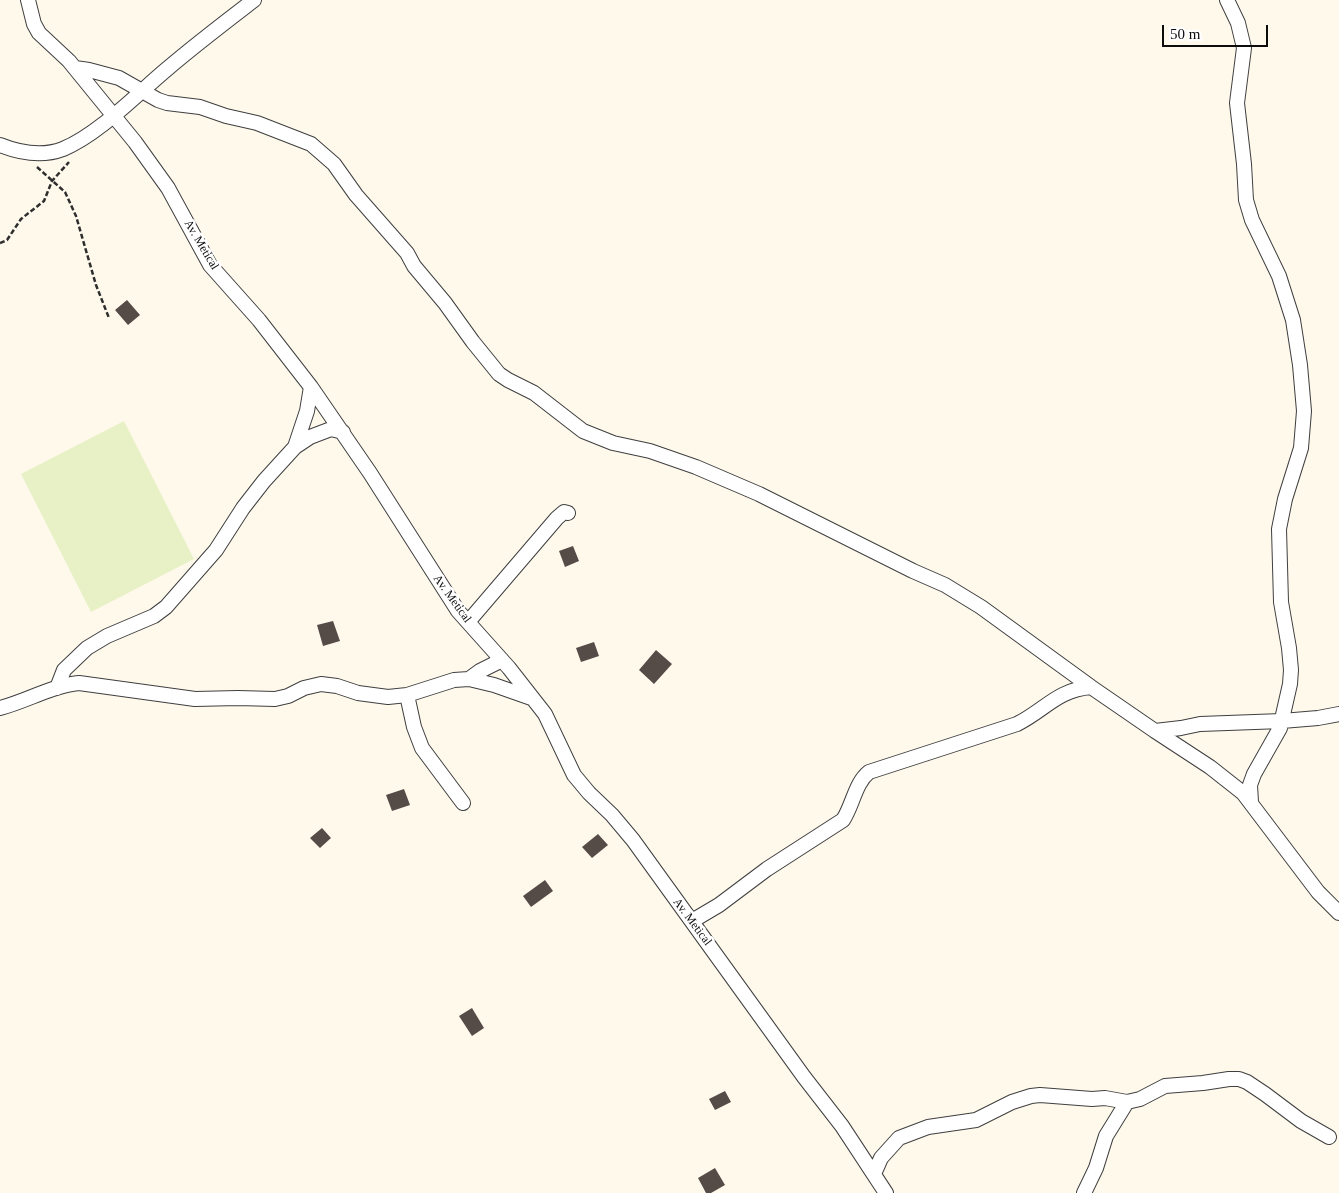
<!DOCTYPE html>
<html>
<head>
<meta charset="utf-8">
<style>
	body { margin:0 }
	#map { position:relative; width:1339px; height:1193px; overflow:hidden; background:#fff9ec; font-family:"Times New Roman",serif }
	canvas { display:block }
	.scale { position:absolute; left:1162px; top:25px; width:106px; height:22px; box-sizing:border-box; border:2px solid #0c0c0c; border-top:0; padding-left:6px; font-size:15px; line-height:18px; white-space:nowrap; color:#0c0c0c; -webkit-text-stroke:4px #fff; paint-order:stroke }
</style>
</head>
<body>
<div id="map">
<canvas width="1339" height="1193"></canvas>
<div class="scale">50 m</div>
</div>
<script>
const c = document.querySelector('canvas').getContext('2d');
c.lineJoin = 'round';
function fill(path, color) { c.fillStyle = color; c.fill(path, 'evenodd'); }
function trace(path, color, width, dash) { c.strokeStyle = color; c.lineWidth = width; c.lineCap = dash ? 'butt' : 'round'; c.setLineDash(dash || []); c.stroke(path); }
function write(font, color, halo, rows, align = 'center') {
  c.font = font + ' "Times New Roman",serif'; c.lineWidth = 5; c.setLineDash([]); c.textBaseline = 'middle'; c.strokeStyle = halo; c.fillStyle = color; for (const [text, x, y, turn = 0] of rows) {
    c.save(); c.translate(x, y); c.rotate((+turn || 0) * Math.PI / 180); c.textAlign = isNaN(turn) ? turn : align; if (halo) c.strokeText(text, 0, 0); c.fillText(text, 0, 0); c.restore();
  }
}
fill(new Path2D(`
	M 124,421 L 194,559 L 91,612 L 21,474 Z`), '#e8f1c6');
fill(new Path2D(`
	M 127,300 L 140,315 L 128,325 L 115,310 Z
	M 573,546 L 579,561 L 565,567 L 559,551 Z
	M 333,621 L 340,641 L 323,646 L 317,625 Z
	M 594,642 L 599,656 L 581,662 L 576,648 Z
	M 656,650 L 672,664 L 654,684 L 639,670 Z
	M 404,789 L 410,805 L 392,811 L 386,795 Z
	M 322,828 L 331,838 L 320,848 L 310,838 Z
	M 598,834 L 608,845 L 592,858 L 582,847 Z
	M 545,880 L 553,891 L 531,907 L 523,896 Z
	M 472,1008 L 484,1028 L 472,1036 L 459,1016 Z
	M 725,1091 L 731,1102 L 715,1110 L 709,1099 Z
	M 715,1168 L 725,1185 L 711,1193 L 706,1193 L 698,1178 Z`), '#554c48');
const street = new Path2D(`
	M 28,0 L 34,24 L 39,33 L 69,61 L 135,142 L 168,188 L 210,265 L 259,320 L 311,387 L 370,473 L 458,611 L 509,668 L 545,714 L 574,775 L 589,793 L 612,815 L 633,840 L 804,1077 L 842,1126 L 886,1193
	M 1227,0 L 1238,23 L 1244,48 L 1237,103 L 1244,164 L 1246,200 L 1252,220 L 1279,276 L 1293,320 L 1300,365 L 1304,411 L 1301,448 L 1285,499 L 1279,529 L 1281,602 L 1289,648 L 1291,670 L 1290,684 L 1280,728 L 1254,774 L 1250,785 L 1251,802
	M 75,68 L 89,70 L 119,78 L 158,100 L 167,103 L 200,107 L 226,116 L 257,123 L 311,144 L 334,164 L 356,195 L 407,253 L 414,266 L 445,303 L 473,342 L 499,374 L 508,380 L 534,393 L 583,431 L 613,443 L 650,451 L 696,467 L 759,494 L 913,571 L 945,585 L 981,607 L 1091,687 L 1155,731 L 1181,728 L 1200,724 L 1282,721 L 1318,718 L 1339,714
	M 0,145 C 20,153 42,157 63,149 C 99,134 137,94 167,69 C 195,45 224,23 254,0
	M 295,447 L 307,411 L 311,387
	M 468,622 L 557,518 L 564,512 L 568,513
	M 469,679 L 480,671 L 502,660
	M 57,688 L 64,670 L 87,648 L 107,636 L 154,616 L 166,607 L 216,550 L 243,508 L 264,481 L 295,447 L 310,437 L 331,429 L 343,432
	M 407,695 L 414,727 L 422,748 L 463,803
	M 0,708 C 27,701 51,686 79,683 L 195,699 L 238,698 L 275,699 L 288,696 L 304,688 L 321,684 L 337,686 L 358,693 L 388,697 L 407,695 L 454,680 L 469,679 L 494,685 L 531,698
	M 1155,731 L 1210,767 L 1243,793 L 1318,892 L 1339,913
	M 692,921 L 719,905 L 767,869 L 843,820 C 853,805 855,783 869,772 L 1017,724 C 1045,710 1057,690 1091,687
	M 874,1174 L 881,1158 L 899,1138 L 928,1127 L 976,1120 L 1012,1102 L 1031,1096 L 1040,1095 L 1092,1099 L 1105,1098 L 1127,1102 L 1140,1099 L 1165,1086 L 1203,1083 L 1229,1079 L 1239,1079 L 1247,1082 L 1265,1094 L 1301,1121 L 1329,1137
	M 1084,1193 L 1096,1168 L 1106,1136 L 1127,1102`);
trace(street, '#3f3f3f', 16);
trace(new Path2D(`
	M 37,167 L 65,192 L 76,216 L 96,285 L 109,318
	M 0,243 L 7,240 L 21,219 L 44,201 L 52,181 L 69,162`), '#2e2e2e', 2.5, [5, 2.5]);
trace(street, '#fff', 14);
write('12px', '#0c0c0c', '#fff', [
	["Av. Metical",201,245,59],
	["Av. Metical",452,599,54],
	["Av. Metical",692,922,53]
]);
</script>
</body>
</html>
